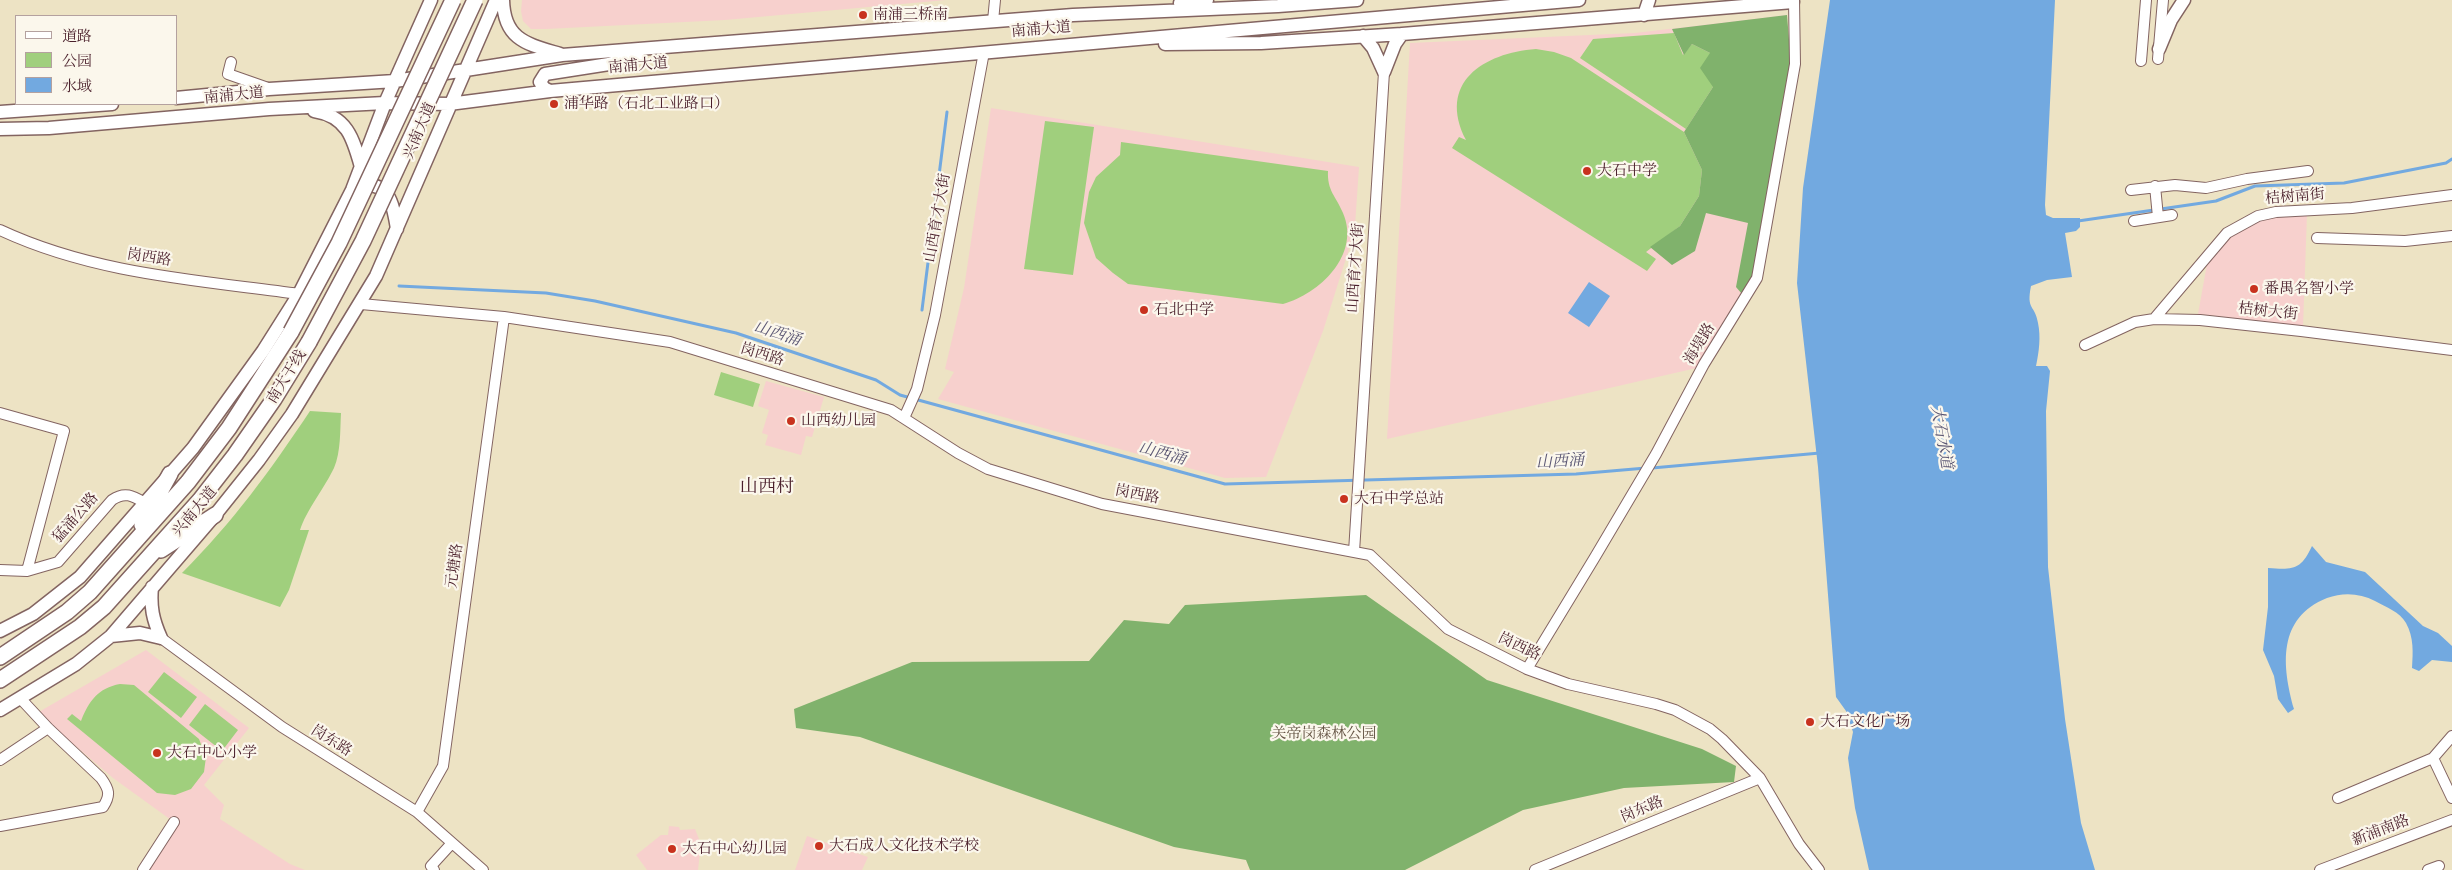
<!DOCTYPE html>
<html>
<head>
<meta charset="utf-8">
<style>
	body { margin:0 }
	#map { position:relative; width:2452px; height:870px; overflow:hidden; background:#ede3c4; font-family:"IM FELL Great Primer","Noto Serif SC",serif }
	canvas { display:block }
	.legend { position:absolute; left:15px; top:15px; width:162px; height:90px; box-sizing:border-box; background:#fbf7ec; border:1px solid #b4a19f; margin:0; padding:6px 9px; list-style:none; font-size:15px; color:#4a1f2b }
	.legend li { display:flex; align-items:center; gap:10px; height:25px }
	.legend b { width:25px; border:1px solid #b4a19f }
</style>
</head>
<body>
<div id="map">
<canvas width="2452" height="870"></canvas>
<ul class="legend">
<li><b style="height:6px;background:#fff"></b>道路</li>
<li><b style="height:14px;background:#a0cf7d"></b>公园</li>
<li><b style="height:14px;background:#72a9e0"></b>水域</li>
</ul>
</div>
<script>
const c = document.querySelector('canvas').getContext('2d');
c.lineJoin = 'round';
function fill(path, color) { c.fillStyle = color; c.fill(path, 'evenodd'); }
function trace(path, color, width, dash) { c.strokeStyle = color; c.lineWidth = width; c.lineCap = dash ? 'butt' : 'round'; c.setLineDash(dash || []); c.stroke(path); }
function write(font, color, halo, rows, align = 'center') {
  c.font = font + ' "IM FELL Great Primer","Noto Serif SC",serif'; c.lineWidth = 4.5; c.setLineDash([]); c.textBaseline = 'middle'; c.strokeStyle = halo; c.fillStyle = color; for (const [text, x, y, turn = 0] of rows) {
    c.save(); c.translate(x, y); c.rotate((+turn || 0) * Math.PI / 180); c.textAlign = isNaN(turn) ? turn : align; if (halo) c.strokeText(text, 0, 0); c.fillText(text, 0, 0); c.restore();
  }
}
fill(new Path2D(`
	M 522,0 L 946,0 L 725,20 L 546,29 L 531,29 L 523,21 L 521,11 Z
	M 1787,15 L 1752,277 L 1701,367 L 1387,439 L 1410,43 L 1635,33 Z
	M 991,108 L 1359,167 L 1355,225 L 1349,249 L 1323,331 L 1266,477 L 1225,478 L 938,399 L 954,372 L 945,369 L 964,288 Z
	M 2307,214 L 2303,326 L 2198,314 L 2207,264 L 2219,247 L 2241,226 L 2275,215 Z
	M 766,381 L 824,397 L 812,437 L 806,436 L 801,455 L 765,445 L 768,435 L 762,433 L 769,410 L 758,406 Z
	M 146,650 L 249,728 L 204,785 L 224,805 L 220,819 L 290,864 L 305,870 L 149,870 L 178,825 L 113,778 L 37,713 Z
	M 669,826 L 679,827 L 680,830 L 695,829 L 701,844 L 698,870 L 647,870 L 636,855 L 661,835 L 668,835 Z
	M 807,836 L 868,857 L 862,870 L 795,870 Z`), '#f7d0cd');
fill(new Path2D(`
	M 1674,33 L 1683,55 L 1692,44 L 1710,53 L 1713,87 L 1686,129 L 1580,58 L 1593,39 Z
	M 1536,49 L 1554,52 L 1571,58 L 1684,132 L 1702,170 L 1699,196 L 1680,226 L 1646,252 L 1656,259 L 1647,271 L 1452,148 L 1459,137 L 1466,140 C 1437,83 1483,53 1536,49 Z
	M 1045,121 L 1094,127 L 1073,275 L 1024,269 Z
	M 1121,142 L 1328,171 C 1327,191 1336,196 1343,213 C 1361,255 1319,294 1283,304 L 1128,284 L 1113,273 L 1096,258 L 1084,223 L 1089,192 L 1096,177 L 1120,155 Z
	M 721,372 L 760,384 L 753,407 L 714,395 Z
	M 310,411 L 341,413 C 340,430 341,452 334,468 C 325,487 306,511 300,530 L 309,530 L 289,590 L 280,607 L 182,573 C 233,522 270,471 310,411 Z
	M 164,672 L 197,697 L 181,718 L 148,692 Z
	M 120,684 L 134,685 L 199,739 L 206,757 L 204,772 L 191,789 L 175,795 L 157,793 L 67,719 L 72,714 L 81,721 C 89,701 98,688 120,684 Z
	M 205,704 L 238,730 L 222,751 L 189,725 Z`), '#a0cf7d');
fill(new Path2D(`
	M 1787,15 L 1791,64 L 1752,277 L 1742,294 L 1736,287 L 1748,223 L 1706,213 L 1695,251 L 1672,265 L 1650,247 L 1680,226 L 1699,196 L 1702,170 L 1684,132 L 1713,87 L 1700,68 L 1710,53 L 1692,44 L 1684,55 L 1672,29 Z
	M 1366,595 L 1487,680 L 1702,749 L 1736,766 L 1734,782 L 1624,788 L 1523,810 L 1405,870 L 1250,870 L 1246,860 L 1174,847 L 860,737 L 796,728 L 794,709 L 912,662 L 1089,661 L 1124,620 L 1169,624 L 1185,605 Z`), '#80b26c');
fill(new Path2D(`
	M 1830,0 L 2055,0 L 2045,205 L 2046,215 L 2053,218 L 2080,218 L 2080,227 L 2076,231 L 2065,233 L 2072,277 L 2047,280 L 2031,286 C 2026,311 2035,304 2038,323 C 2041,337 2039,352 2036,366 L 2047,366 L 2050,371 L 2046,411 L 2048,567 L 2065,719 L 2081,823 L 2095,870 L 1869,870 L 1855,808 L 1848,758 L 1853,732 L 1846,711 L 1836,697 L 1818,467 L 1797,283 L 1803,188 Z
	M 1589,282 L 1610,296 L 1589,327 L 1568,313 Z
	M 2312,546 L 2326,562 L 2365,572 L 2423,626 L 2438,633 L 2452,646 L 2452,662 L 2432,660 L 2419,671 L 2412,668 C 2413,652 2414,638 2406,623 C 2400,612 2386,607 2375,601 C 2360,593 2343,592 2327,598 C 2277,618 2282,666 2294,709 L 2288,713 L 2278,699 L 2274,676 L 2263,650 L 2268,607 L 2268,568 C 2293,570 2301,570 2312,546 Z`), '#72a9e0');
trace(new Path2D(`
	M 2078,221 L 2216,201 L 2255,186 L 2344,183 L 2446,163 L 2452,159
	M 399,286 L 546,293 L 595,301 L 736,333 L 876,380 L 900,395 L 1225,484 L 1576,474 L 1646,468
	M 922,310 L 947,112
	M 1652,468 L 1820,453`), '#72a9e0', 3);
const minor = new Path2D(`
	M 993,21 L 995,0
	M 2158,59 L 2163,0
	M 2141,61 L 2146,0
	M 231,62 L 228,74 L 268,88
	M 2155,186 L 2158,217
	M 2131,190 L 2175,185 L 2206,188 L 2247,179 L 2308,171
	M 2134,221 L 2172,215
	M 0,230 C 94,274 197,280 299,294
	M 2317,238 L 2405,241 L 2452,236
	M 361,304 L 504,317 L 670,342 L 891,410 L 958,453 L 988,469 L 1102,504 L 1370,555 L 1448,629 L 1527,669 L 1568,684 L 1656,704 L 1675,710 L 1710,729 L 1722,739 L 1760,778 L 1799,844 L 1819,870
	M 2154,319 L 2227,233 L 2258,216 L 2276,212 L 2352,208 L 2452,195
	M 2085,345 L 2135,322 L 2154,319 L 2200,320 L 2301,331 L 2452,350
	M 0,413 L 64,431 L 27,571
	M 904,418 L 917,389 L 935,315 L 984,52
	M 1354,552 L 1384,72
	M 0,570 L 27,571 L 58,562 L 112,500 C 125,491 133,496 145,503
	M 161,638 L 282,727 L 417,812 L 483,870
	M 1527,669 L 1595,557 L 1656,454 L 1704,364 L 1757,278 L 1795,64 L 1794,0
	M 2433,758 L 2452,798
	M 0,760 L 48,728
	M 2338,798 L 2433,758 L 2452,736
	M 417,812 L 443,766 L 504,317
	M 0,826 L 103,807 C 111,795 109,789 101,778 L 48,728 L 20,698
	M 143,870 L 174,822
	M 434,870 L 431,866 L 452,843
	M 1535,870 L 1760,778
	M 2320,870 L 2452,820
	M 2428,870 L 2439,866`);
const major = new Path2D(`
	M 503,0 C 504,40 527,44 560,54
	M 1180,3 L 1207,0
	M 1644,15 L 1649,0
	M 1363,36 L 1373,48 L 1384,72
	M 1165,44 L 1261,43 L 1402,34 L 1793,2
	M 2159,49 L 2171,20 L 2184,0
	M 1384,72 L 1395,44 L 1402,34
	M 550,91 L 544,88 L 540,82 L 545,74 L 609,64 L 638,56
	M 176,98 L 269,89 L 395,81 L 562,55 L 1073,15 L 1278,6 L 1357,0
	M 314,111 C 347,116 353,138 361,167
	M 0,112 L 112,104
	M 0,129 L 49,128 L 269,109 L 385,103 L 449,104 L 550,91 L 1579,0
	M 357,187 C 390,178 393,205 397,229
	M 152,587 C 150,607 153,620 161,638
	M 0,631 L 33,614 L 80,577 L 193,448 L 263,351 L 299,294 L 352,190 L 385,103 L 431,0
	M 111,636 L 140,633 L 161,638
	M 0,710 L 76,664 L 111,636 L 215,515 L 259,460 L 292,414 L 376,276 L 496,0`);
const highway = new Path2D(`
	M 142,525 L 170,474
	M 161,550 L 215,515
	M 0,657 L 67,612 L 90,592 L 188,482 L 229,428 L 291,332
	M 0,680 L 80,627 L 104,607 L 200,500 L 235,455 L 274,399 L 309,342`);
trace(minor, '#836461', 12);
trace(major, '#836461', 15);
trace(highway, '#836461', 18);
trace(minor, '#fff', 10);
trace(major, '#fff', 12);
trace(highway, '#fff', 15);
const highwayBridge = new Path2D(`
	M 291,332 L 339,243 L 453,0
	M 309,342 L 363,241 L 475,0`);
trace(highwayBridge, '#836461', 18, []);
trace(highwayBridge, '#fff', 15);
for (const [x, y, r, color] of [
	[863,15,5,"#c8321e"],
	[554,104,5,"#c8321e"],
	[1587,171,5,"#c8321e"],
	[2254,289,5,"#c8321e"],
	[1144,310,5,"#c8321e"],
	[791,421,5,"#c8321e"],
	[1344,499,5,"#c8321e"],
	[1810,722,5,"#c8321e"],
	[157,753,5,"#c8321e"],
	[819,846,5,"#c8321e"],
	[672,849,5,"#c8321e"]
]) { const dot = new Path2D(); dot.arc(x, y, r, 0, 2 * Math.PI); c.fillStyle = color; c.fill(dot); trace(dot, '#fbf7ec', 2); }
write('15px', '#4a1f2b', '#fbf7ec', [
	["南浦三桥南",873,15],
	["浦华路（石北工业路口）",564,104],
	["大石中学",1597,171],
	["番禺名智小学",2264,289],
	["石北中学",1154,310],
	["山西幼儿园",801,421],
	["大石中学总站",1354,499],
	["大石文化广场",1820,722],
	["大石中心小学",167,753],
	["大石成人文化技术学校",829,846],
	["大石中心幼儿园",682,849]
], 'left');
write('15px', '#4a1f2b', '#fbf7ec', [
	["南浦大道",1041,30,-5],
	["南浦大道",638,66,-5],
	["南浦大道",234,96,-6],
	["兴南大道",420,131,-67],
	["桔树南街",2295,197,-5],
	["山西育才大街",938,218,-80],
	["岗西路",149,258,9],
	["山西育才大街",1356,268,-86],
	["桔树大街",2268,312,6],
	["海堤路",1700,344,-59],
	["岗西路",762,355,17],
	["南大干线",287,377,-58],
	["岗西路",1137,495,11],
	["兴南大道",195,512,-50],
	["猛涌公路",76,518,-49],
	["元塘路",455,566,-82],
	["岗西路",1519,647,25],
	["岗东路",331,741,32],
	["岗东路",1642,810,-23],
	["新浦南路",2381,831,-21]
]);
write('15px', '#645444', '#fbf7ec', [
	["关帝岗森林公园",1324,734]
]);
write('italic 16px', '#5a5673', '#fbf7ec', [
	["山西涌",777,334,18],
	["大石水道",1941,437,80],
	["山西涌",1162,454,15],
	["山西涌",1560,462,-3]
]);
write('18px', '#4a1f2b', '#fbf7ec', [
	["山西村",767,488]
]);
</script>
</body>
</html>
